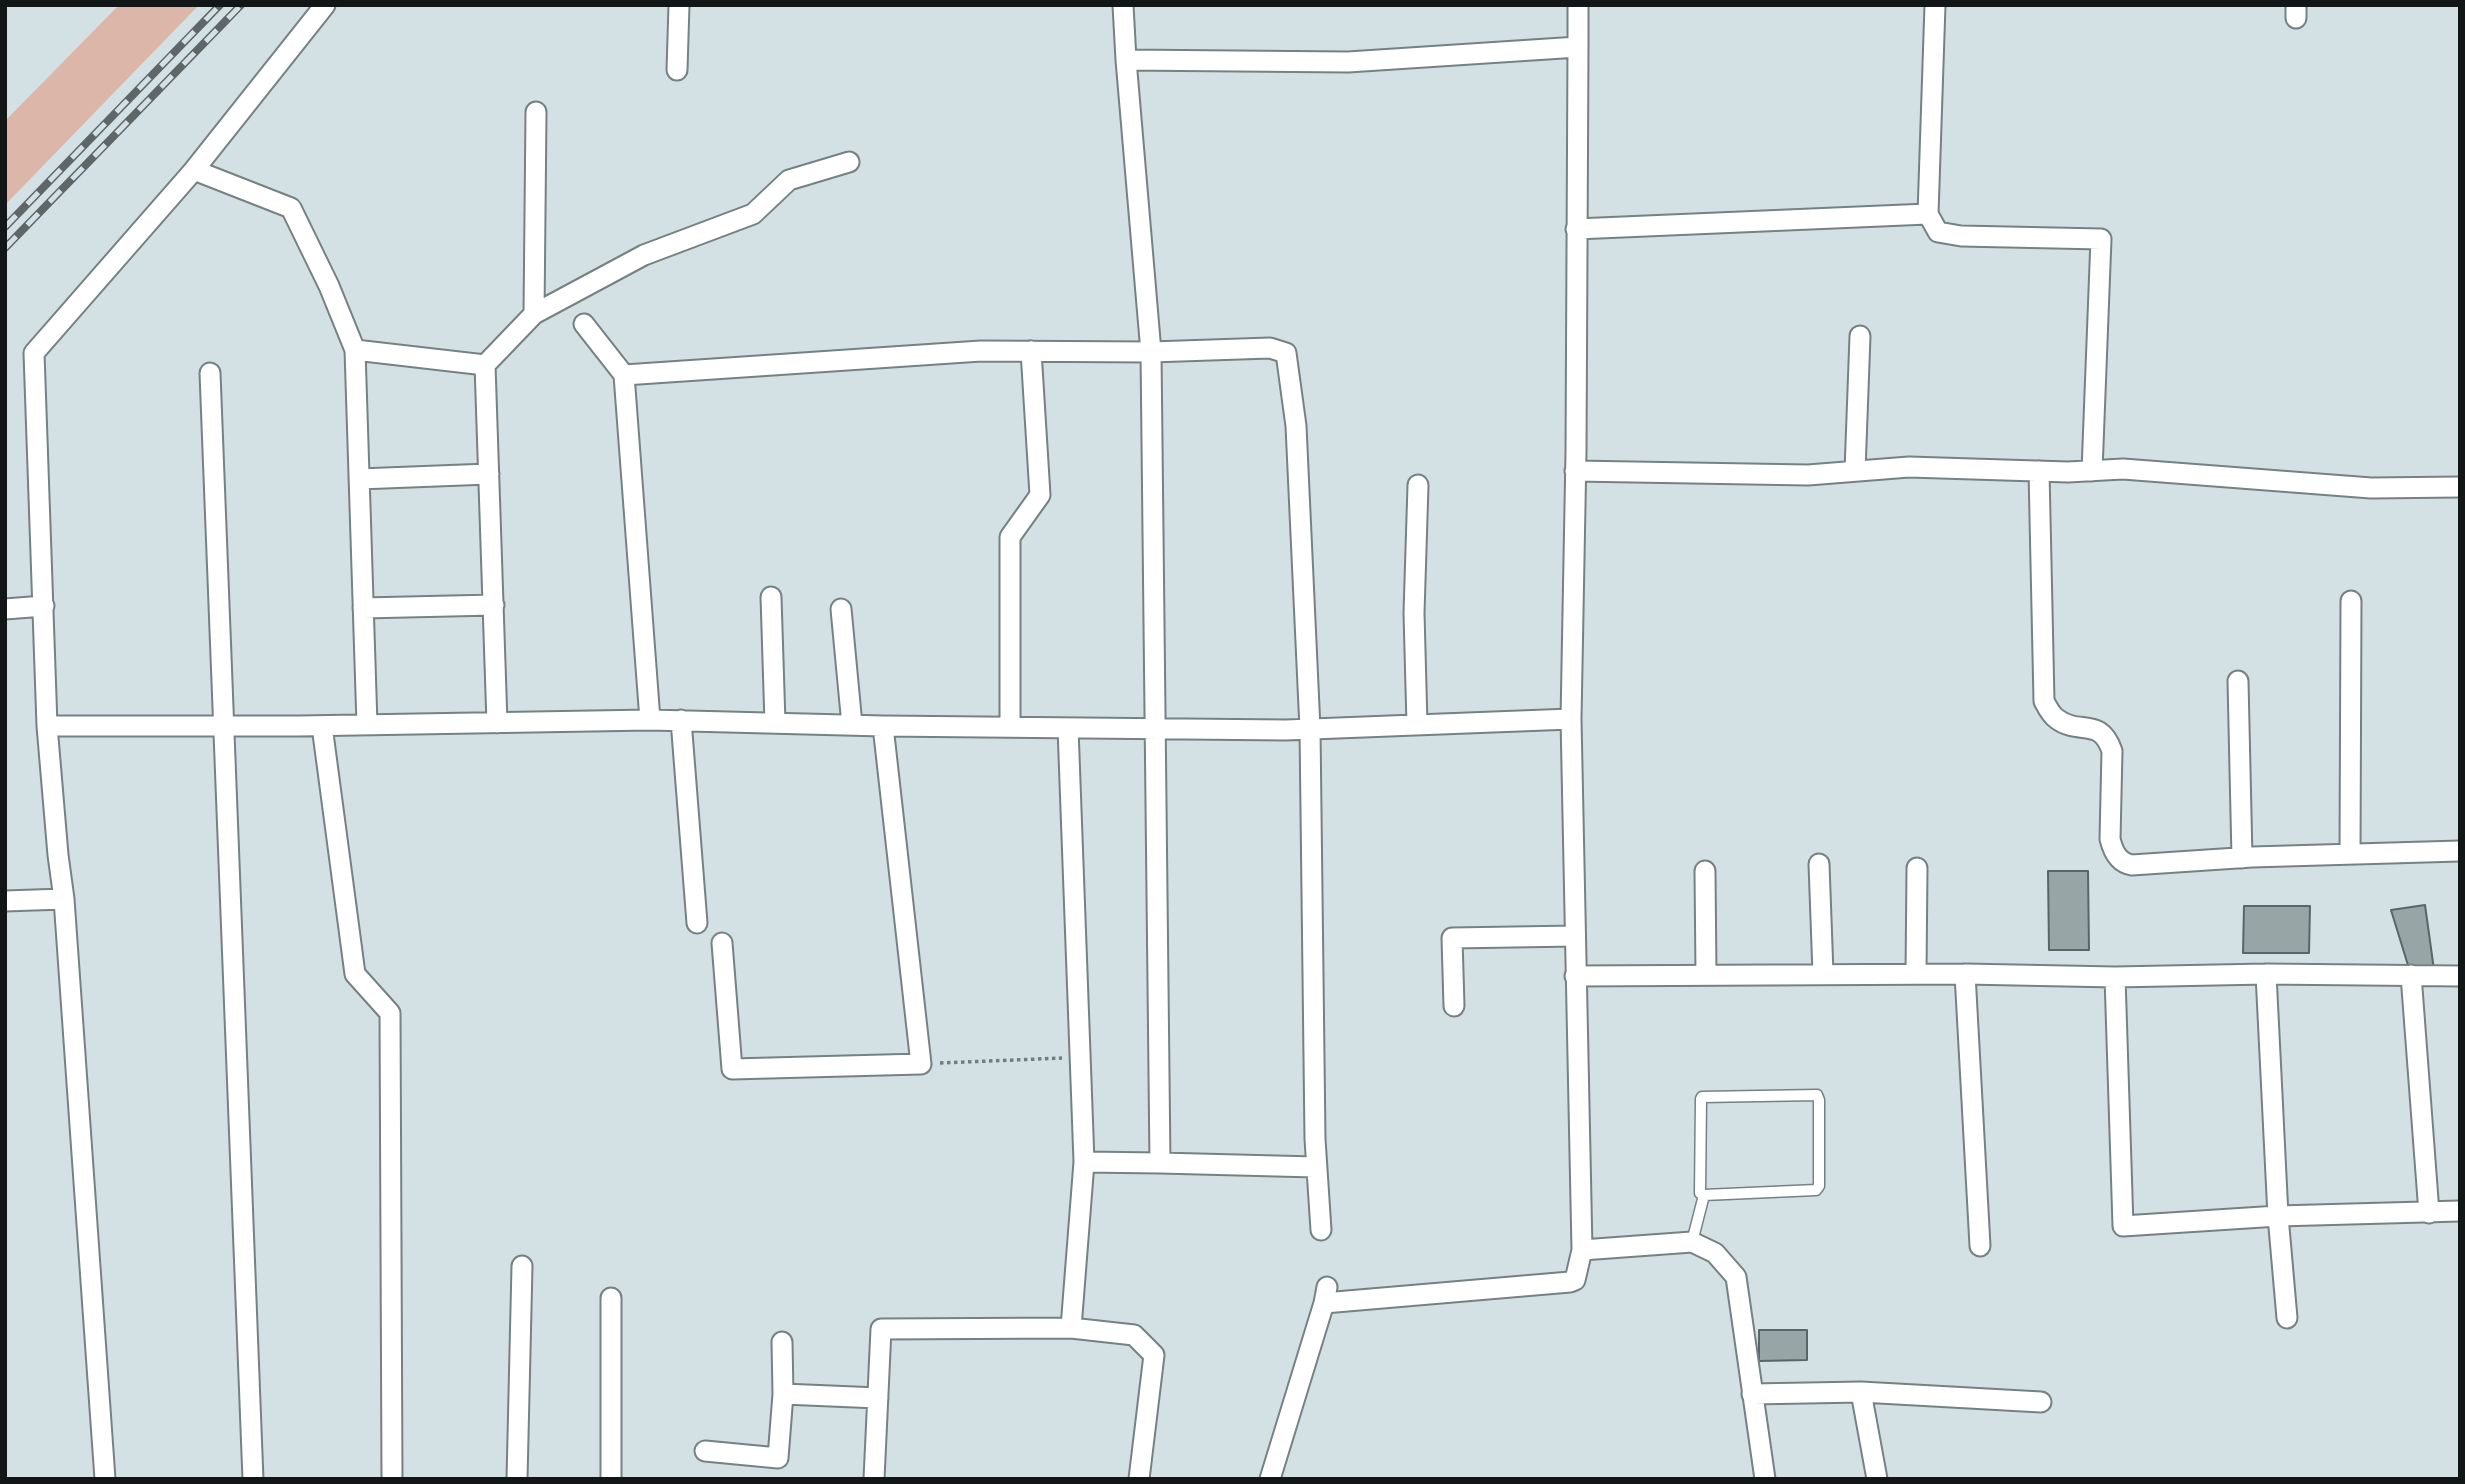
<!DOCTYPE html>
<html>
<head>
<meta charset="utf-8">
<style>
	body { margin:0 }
	#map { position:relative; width:2465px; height:1484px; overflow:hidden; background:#d4e1e4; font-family:"PT Serif",serif }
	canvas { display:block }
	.frame { position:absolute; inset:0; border:7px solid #121617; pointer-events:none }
</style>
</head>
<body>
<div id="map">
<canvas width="2465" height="1484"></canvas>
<div class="frame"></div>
</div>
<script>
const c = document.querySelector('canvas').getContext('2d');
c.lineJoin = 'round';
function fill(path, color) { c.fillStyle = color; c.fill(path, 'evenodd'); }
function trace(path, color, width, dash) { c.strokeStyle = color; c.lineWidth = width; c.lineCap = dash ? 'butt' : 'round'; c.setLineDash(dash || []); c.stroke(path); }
fill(new Path2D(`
	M 119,5 L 199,5 L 5,205 L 5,121 Z`), '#dcb6a9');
const building = new Path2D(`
	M 2048,871 L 2088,871 L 2089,950 L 2049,950 Z
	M 2425,905 L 2434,970 L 2411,975 L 2391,910 Z
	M 2244,906 L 2310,906 L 2309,953 L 2243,953 Z
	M 1759,1330 L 1807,1330 L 1807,1360 L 1759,1361 Z`);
fill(building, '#98a5a7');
trace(building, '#596567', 2);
const service = new Path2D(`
	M 1692,1242 L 1704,1195 L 1700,1193 L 1701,1099 L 1702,1097 L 1817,1095 L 1819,1100 L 1819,1186 L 1816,1190 L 1704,1195`);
const minor = new Path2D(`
	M 1123,5 L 1126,60 L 1348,62 L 1578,47 L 1576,452 L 1571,719
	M 1935,5 L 1928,214 L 1938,232 L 1961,236 L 2101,239 L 2092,471
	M 2296,18 L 2296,5
	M 1578,47 L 1578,5
	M 1126,60 L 1151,352 L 1160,1163 L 1315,1167
	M 677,70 L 679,5
	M 194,170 L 291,208 L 329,286 L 355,350 L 485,365
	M 1576,229 L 1928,214
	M 534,314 L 536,112
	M 584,324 L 624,375 L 650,720
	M 355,350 L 367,725
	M 210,373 L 253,1479
	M 624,375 L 981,351 L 1151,352 L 1270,348 L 1286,353 L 1296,426 L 1310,729 L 1315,1139 L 1321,1230
	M 1575,471 L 1808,475 L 1909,467 L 2068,472 L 2123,469 L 2371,488 L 2460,487
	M 1855,471 L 1860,336
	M 2039,471 L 2044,701 C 2047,707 2051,715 2057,719 C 2080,736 2100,716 2112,751 L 2110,839 C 2113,851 2118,863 2132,865 L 2252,857 L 2460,851
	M 359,479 L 489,474
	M 771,597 L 775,723
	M 363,608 L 494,605
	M 5,609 L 44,606
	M 841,609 L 852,725
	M 2238,681 L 2242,858
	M 681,720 L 697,923
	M 497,723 L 485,365 L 534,314 L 644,255 L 753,214 L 789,180 L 849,162
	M 1417,725 L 1414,613 L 1418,485
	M 47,726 L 299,726 L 650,720 L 883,726 L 1286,730 L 1571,719 L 1582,1250 L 1692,1242 L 1715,1253 L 1736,1277 L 1765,1479
	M 322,726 L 355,974 L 390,1013 L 392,1479
	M 1010,727 L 1010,537 L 1040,495 L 1031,351
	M 1068,728 L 1084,1162 L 1160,1163
	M 2350,854 L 2351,601
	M 1819,864 L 1823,974
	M 1705,871 L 1706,975
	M 5,901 L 64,899
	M 722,943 L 732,1069 L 921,1064 L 883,726
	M 1916,974 L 1917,868
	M 1965,974 L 1980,1246
	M 2266,974 L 2278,1216 L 2287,1318
	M 2411,975 L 2429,1213
	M 1575,976 L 1965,974 L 2115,977 L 2266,974 L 2460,976
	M 2115,977 L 2123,1226 L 2278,1216 L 2460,1211
	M 1454,1006 L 1452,938 L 1575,936
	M 1084,1162 L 1071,1328 L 1134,1335 L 1154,1355 L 1139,1479
	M 1324,1303 L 1570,1282 L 1575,1280 L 1582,1250
	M 782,1342 L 783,1394
	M 1861,1392 L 1877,1479
	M 1752,1394 L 1861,1392 L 2041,1402
	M 705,1451 L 778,1458 L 783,1394 L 878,1398
	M 105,1479 L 64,899 L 58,855 L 47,726 L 34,353 L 194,170 L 325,5
	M 517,1479 L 522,1266
	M 611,1479 L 611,1298
	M 874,1479 L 881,1329 L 1071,1328
	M 1270,1479 L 1324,1303 L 1327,1287`);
trace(service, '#758183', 13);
trace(minor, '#758183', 23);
trace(new Path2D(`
	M 940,1063 L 1062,1058`), '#737c7e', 3.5, [3.5, 3.5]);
trace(service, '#fff', 10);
trace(minor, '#fff', 19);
const rail = new Path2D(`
	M 5,227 L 220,5
	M 5,248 L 241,5`);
trace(rail, '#5e6668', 8);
trace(rail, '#d4e1e4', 5, [16]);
</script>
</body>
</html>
